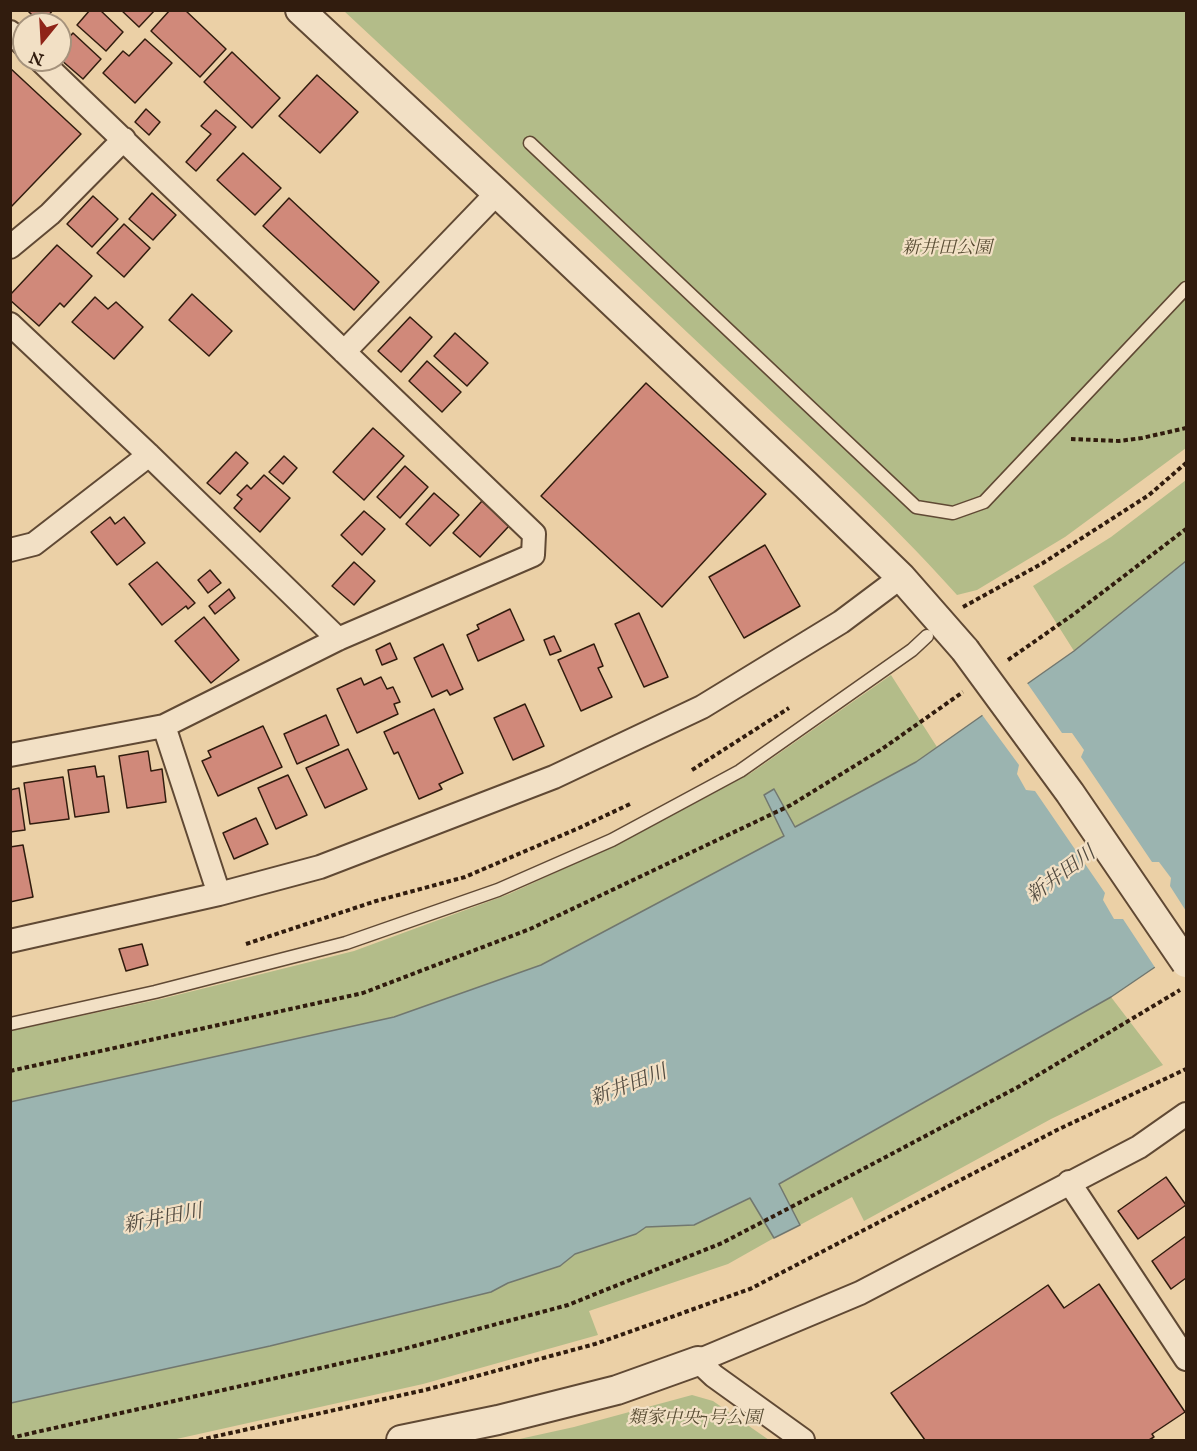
<!DOCTYPE html>
<html>
<head>
<meta charset="utf-8">
<style>
	body { margin:0 }
	#map { position:relative; width:1197px; height:1451px; overflow:hidden; background:#ebd0a6; font-family:"IM FELL English",serif }
	canvas { display:block }
	.frame { position:absolute; inset:0; border:12px solid #311c0e; pointer-events:none }
	.north { position:absolute; left:12px; top:12px; width:60px; height:60px; box-sizing:border-box; background:#f2e0c5; border:2px solid #a5927c; border-radius:50%; rotate:198deg; font-size:16px; font-weight:700; line-height:24px; text-align:center; color:#311c0e }
	.north::after { content:''; display:block; margin:auto; width:21px; height:27px; background:#8f2418; clip-path:polygon(50% 0,100% 100%,50% 72%,0 100%) }
</style>
</head>
<body>
<div id="map">
<canvas width="1197" height="1451"></canvas>
<div class="frame"></div>
<div class="north">N</div>
</div>
<script>
const c = document.querySelector('canvas').getContext('2d');
c.lineJoin = 'round';
function fill(path, color) { c.fillStyle = color; c.fill(path, 'evenodd'); }
function trace(path, color, width, dash) { c.strokeStyle = color; c.lineWidth = width; c.lineCap = dash ? 'butt' : 'round'; c.setLineDash(dash || []); c.stroke(path); }
function write(font, color, halo, rows, align = 'center') {
  c.font = font + ' "IM FELL English","Noto Serif JP",serif'; c.lineWidth = 4.5; c.setLineDash([]); c.textBaseline = 'middle'; c.strokeStyle = halo; c.fillStyle = color; for (const [text, x, y, turn = 0] of rows) {
    c.save(); c.translate(x, y); c.rotate((+turn || 0) * Math.PI / 180); c.textAlign = isNaN(turn) ? turn : align; if (halo) c.strokeText(text, 0, 0); c.fillText(text, 0, 0); c.restore();
  }
}
fill(new Path2D(`
	M 344,11 L 1186,11 L 1186,448 L 1065,537 L 977,590 L 957,595 C 885,514 803,442 724,367 C 598,248 471,129 344,11 Z
	M 1186,480 L 1186,561 L 1074,651 L 1033,586 L 1111,537 Z
	M 891,675 L 937,747 L 916,762 L 795,827 L 774,789 L 764,795 L 784,836 L 541,965 L 394,1017 L 11,1102 L 10,1031 L 161,999 L 354,951 L 509,894 L 624,841 L 751,773 Z
	M 1111,997 L 1163,1065 L 1051,1119 L 864,1221 L 852,1197 L 800,1225 L 779,1184 Z
	M 751,1198 L 774,1238 L 728,1264 L 589,1311 L 598,1335 L 423,1384 L 172,1440 L 11,1440 L 10,1403 L 270,1346 L 491,1292 L 508,1283 L 560,1266 L 575,1254 L 636,1234 L 646,1227 L 694,1225 Z
	M 692,1395 L 713,1401 L 769,1440 L 515,1440 L 574,1427 Z`), '#b3bc89');
const water = new Path2D(`
	M 1186,561 L 1186,946 L 1111,997 L 779,1184 L 800,1225 L 774,1238 L 750,1198 L 694,1225 L 646,1227 L 636,1234 L 575,1254 L 560,1266 L 508,1283 L 491,1292 L 270,1346 L 11,1403 L 10,1102 L 394,1017 L 541,965 L 784,836 L 764,795 L 774,789 L 795,827 L 916,762 L 1074,651 Z`);
fill(water, '#9bb4b0');
trace(water, '#71776f', 1.5);
fill(new Path2D(`
	M 1025,680 L 1062,733 L 1072,733 L 1084,750 L 1081,757 L 1152,862 L 1159,862 L 1171,878 L 1170,886 L 1186,911 L 1186,949 L 1156,969 L 1123,919 L 1114,919 L 1103,900 L 1105,893 L 1035,791 L 1026,790 L 1017,774 L 1019,765 L 980,712 Z`), '#ebd0a6');
const building = new Path2D(`
	M 27,10 L 53,10 L 41,24 Z
	M 90,10 L 100,10 L 123,32 L 106,51 L 77,25 Z
	M 121,10 L 155,10 L 139,27 Z
	M 170,10 L 185,10 L 226,49 L 200,77 L 151,31 Z
	M 73,33 L 101,59 L 83,79 L 60,59 L 60,47 Z
	M 145,39 L 172,63 L 135,103 L 103,73 L 123,51 L 129,56 Z
	M 232,52 L 280,98 L 252,128 L 204,82 Z
	M 10,68 L 81,134 L 10,208 Z
	M 317,75 L 358,112 L 320,153 L 279,116 Z
	M 146,109 L 160,122 L 149,135 L 135,122 Z
	M 216,110 L 236,127 L 196,171 L 186,162 L 211,134 L 201,126 Z
	M 243,153 L 281,188 L 255,215 L 217,180 Z
	M 152,193 L 176,215 L 153,240 L 129,219 Z
	M 93,196 L 118,219 L 92,247 L 67,224 Z
	M 289,198 L 379,282 L 354,310 L 263,226 Z
	M 124,224 L 150,248 L 124,277 L 97,253 Z
	M 57,245 L 92,276 L 64,307 L 60,303 L 39,326 L 10,300 L 10,295 Z
	M 192,294 L 232,331 L 209,356 L 169,320 Z
	M 95,297 L 108,309 L 116,302 L 143,327 L 114,359 L 72,322 Z
	M 410,317 L 432,337 L 401,372 L 378,351 Z
	M 455,333 L 488,363 L 467,386 L 434,356 Z
	M 427,361 L 461,392 L 442,412 L 409,381 Z
	M 646,383 L 766,494 L 662,607 L 541,496 Z
	M 373,428 L 404,456 L 364,500 L 333,472 Z
	M 236,452 L 248,463 L 220,494 L 207,483 Z
	M 284,456 L 297,468 L 283,484 L 269,472 Z
	M 405,466 L 428,487 L 400,518 L 377,497 Z
	M 264,475 L 290,498 L 260,532 L 234,508 L 242,499 L 237,495 L 247,485 L 251,489 Z
	M 434,493 L 459,515 L 430,546 L 406,524 Z
	M 482,501 L 509,526 L 480,557 L 453,533 Z
	M 364,511 L 385,529 L 362,555 L 341,535 Z
	M 110,517 L 115,524 L 124,517 L 145,543 L 117,565 L 91,532 Z
	M 765,545 L 800,606 L 744,638 L 709,577 Z
	M 157,562 L 195,603 L 188,609 L 186,606 L 162,625 L 129,584 Z
	M 354,562 L 375,581 L 354,605 L 332,586 Z
	M 210,570 L 221,583 L 208,593 L 198,580 Z
	M 229,589 L 235,598 L 215,614 L 209,606 Z
	M 510,609 L 524,640 L 478,661 L 467,635 L 479,629 L 477,625 Z
	M 639,613 L 668,677 L 644,687 L 615,624 Z
	M 204,617 L 239,660 L 211,683 L 175,641 Z
	M 554,636 L 561,651 L 550,655 L 544,640 Z
	M 390,643 L 397,659 L 382,665 L 376,650 Z
	M 443,644 L 463,689 L 450,695 L 447,690 L 432,697 L 414,658 Z
	M 594,644 L 603,666 L 598,668 L 612,697 L 581,711 L 558,660 Z
	M 381,677 L 387,689 L 393,687 L 400,702 L 394,704 L 398,714 L 357,733 L 337,689 L 361,678 L 364,685 Z
	M 525,704 L 544,746 L 513,760 L 494,718 Z
	M 434,709 L 463,773 L 439,784 L 442,789 L 419,799 L 398,752 L 394,754 L 384,732 Z
	M 326,715 L 339,745 L 297,764 L 284,734 Z
	M 263,726 L 282,767 L 218,796 L 202,761 L 211,757 L 208,751 Z
	M 348,749 L 367,789 L 325,808 L 306,768 Z
	M 148,751 L 151,771 L 162,769 L 166,802 L 127,808 L 119,756 Z
	M 95,766 L 97,777 L 104,776 L 109,812 L 75,817 L 68,770 Z
	M 288,775 L 307,815 L 276,829 L 258,788 Z
	M 63,777 L 69,819 L 30,824 L 24,783 Z
	M 19,788 L 25,830 L 10,832 L 10,790 Z
	M 256,818 L 268,844 L 234,859 L 223,833 Z
	M 23,845 L 33,897 L 10,902 L 10,847 Z
	M 142,944 L 148,965 L 126,971 L 119,949 Z
	M 1166,1177 L 1186,1205 L 1138,1239 L 1118,1211 Z
	M 1186,1236 L 1186,1278 L 1171,1289 L 1152,1261 Z
	M 1099,1284 L 1185,1412 L 1152,1434 L 1154,1437 L 1149,1440 L 925,1440 L 891,1393 L 1048,1285 L 1064,1308 Z`);
fill(building, '#d0897a');
trace(building, '#311c0e', 1.5);
const service = new Path2D(`
	M 530,143 L 916,507 L 953,513 L 984,502 L 1186,288
	M 10,1024 L 155,992 L 346,943 L 498,890 L 612,840 L 740,771 L 912,650 L 927,636`);
const minor = new Path2D(`
	M 10,32 L 24,45
	M 10,247 L 50,214 L 124,139
	M 10,324 L 149,455 L 338,639
	M 344,352 L 497,193
	M 10,550 L 34,544 L 149,455
	M 164,726 L 219,894
	M 10,755 L 164,726 L 338,639 L 533,555 L 534,534 L 40,60
	M 10,941 L 219,894 L 320,867 L 554,777 L 702,707 L 841,622 L 901,577
	M 1069,1182 L 1186,1359
	M 803,1440 L 714,1376 L 698,1361 L 860,1293 L 1139,1147 L 1186,1114`);
const tertiary = new Path2D(`
	M 300,10 L 497,193 L 805,484 L 901,577 L 965,650
	M 401,1440 L 498,1420 L 617,1390 L 698,1361`);
trace(service, '#604934', 15);
trace(minor, '#604934', 26);
trace(tertiary, '#604934', 32);
trace(new Path2D(`
	M 1071,439 L 1119,441 L 1142,438 L 1186,428
	M 963,607 L 1043,563 L 1149,495 L 1186,463
	M 1008,660 L 1074,614 L 1186,529
	M 692,770 L 789,708
	M 246,944 L 376,901 L 465,877 L 579,828 L 630,804
	M 10,1071 L 363,993 L 530,929 L 791,805 L 882,749 L 963,692
	M 10,1438 L 396,1351 L 568,1305 L 722,1243 L 795,1205 L 1018,1087 L 1180,990
	M 199,1440 L 425,1390 L 595,1344 L 750,1289 L 1057,1130 L 1186,1069`), '#311c0e', 4, [4.5, 3]);
trace(service, '#f2e0c5', 12);
trace(minor, '#f2e0c5', 22);
trace(tertiary, '#f2e0c5', 28);
const tertiaryBridge = new Path2D(`
	M 965,650 L 1070,793 L 1186,963`);
trace(tertiaryBridge, '#604934', 32, []);
trace(tertiaryBridge, '#f2e0c5', 28);
write('italic 18px', '#584c33', '#f2e0c5', [
	["新井田公園",947,249],
	["類家中央7号公園",695,1419]
]);
write('italic 20px', '#514a3f', '#f2e0c5', [
	["新井田川",1062,876,-37],
	["新井田川",629,1087,-21],
	["新井田川",163,1220,-11]
]);
</script>
</body>
</html>
